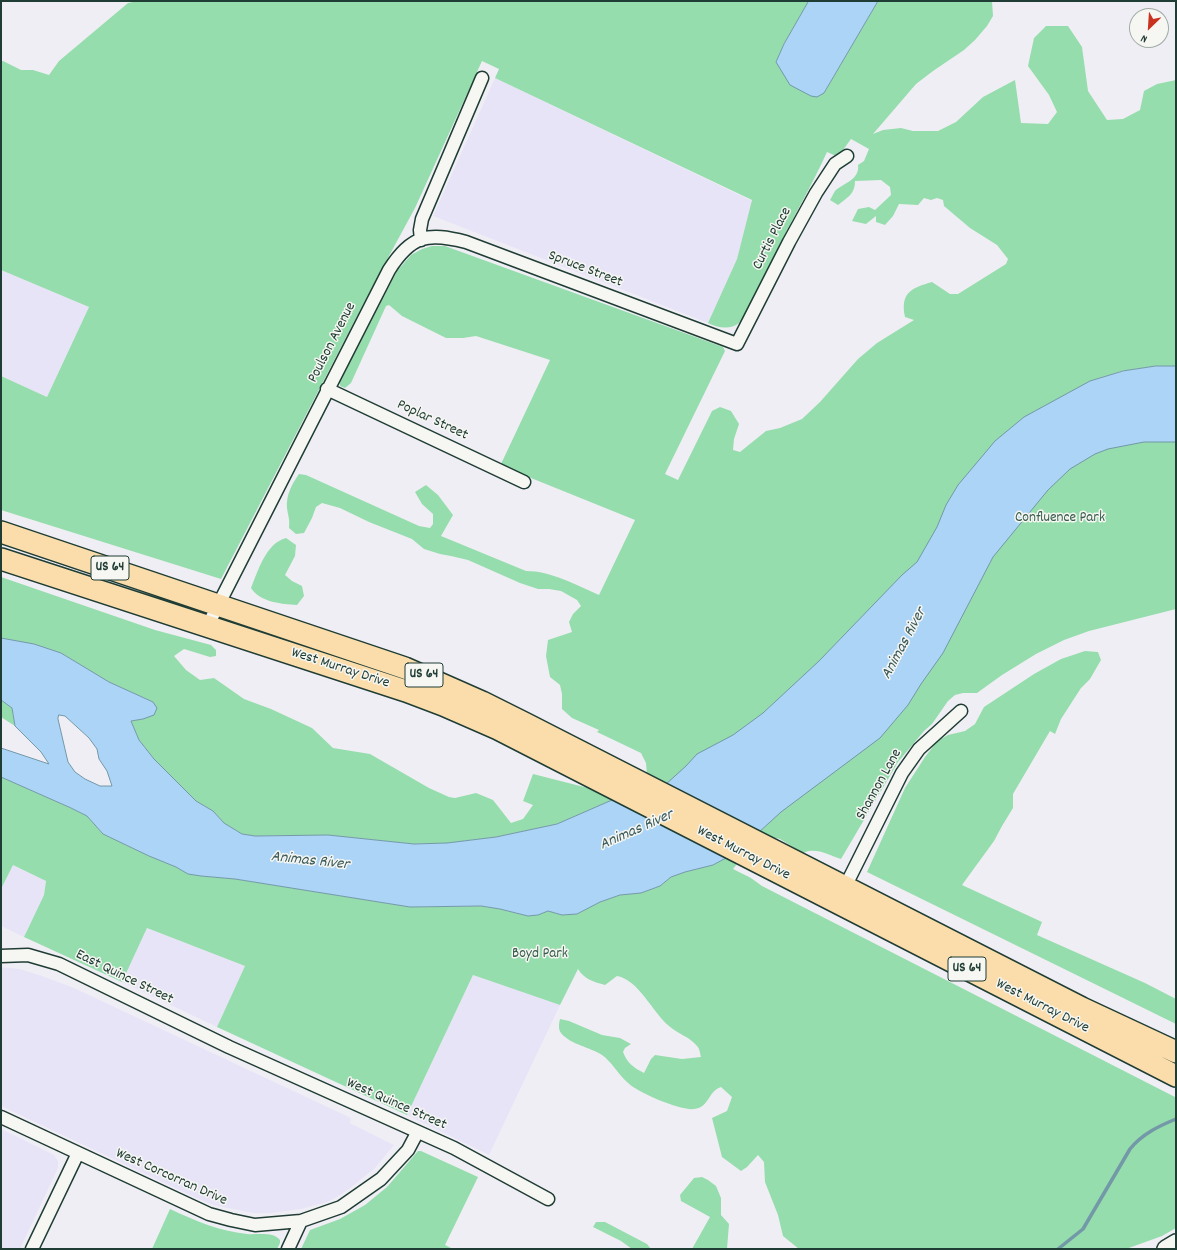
<!DOCTYPE html>
<html>
<head>
<meta charset="utf-8">
<style>
	body { margin:0 }
	#map { position:relative; width:1177px; height:1250px; overflow:hidden; background:#f0eef5; font-family:Dekko,sans-serif }
	canvas { display:block }
	.frame { position:absolute; inset:0; border:2px solid #1f3d34; pointer-events:none }
	.north { position:absolute; left:1129px; top:8px; width:40px; height:40px; box-sizing:border-box; background:#f6f6f2; border:1px solid #a0aca6; border-radius:50%; rotate:205deg; font-size:11px; font-weight:700; line-height:16px; text-align:center; color:#1f3d34 }
	.north::after { content:''; display:block; margin:auto; width:14px; height:18px; background:#c8321e; clip-path:polygon(50% 0,100% 100%,50% 72%,0 100%) }
</style>
</head>
<body>
<div id="map">
<canvas width="1177" height="1250"></canvas>
<div class="frame"></div>
<div class="north">N</div>
</div>
<script>
const c = document.querySelector('canvas').getContext('2d');
c.lineJoin = 'round';
function fill(path, color) { c.fillStyle = color; c.fill(path, 'evenodd'); }
function trace(path, color, width, dash) { c.strokeStyle = color; c.lineWidth = width; c.lineCap = dash ? 'butt' : 'round'; c.setLineDash(dash || []); c.stroke(path); }
function write(font, color, halo, rows, align = 'center') {
  c.font = font + ' Dekko,sans-serif'; c.lineWidth = 3; c.setLineDash([]); c.textBaseline = 'middle'; c.strokeStyle = halo; c.fillStyle = color; for (const [text, x, y, turn = 0] of rows) {
    c.save(); c.translate(x, y); c.rotate((+turn || 0) * Math.PI / 180); c.textAlign = isNaN(turn) ? turn : align; if (halo) c.strokeText(text, 0, 0); c.fillText(text, 0, 0); c.restore();
  }
}
fill(new Path2D(`
	M 495,78 L 752,201 L 737,259 L 708,323 L 433,216 Z
	M 1,270 L 89,307 L 47,397 L 1,376 Z
	M 13,865 L 46,881 L 44,895 L 24,937 L 1,926 L 1,889 Z
	M 147,928 L 245,966 L 217,1027 L 122,982 Z
	M 1,967 L 20,969 L 42,976 L 74,988 L 351,1118 L 350,1123 L 394,1145 L 375,1168 L 349,1189 L 337,1197 L 327,1202 L 301,1209 L 270,1213 L 253,1213 L 213,1205 L 192,1196 L 1,1106 Z
	M 473,975 L 560,1005 L 489,1155 L 407,1115 Z
	M 1,1129 L 50,1153 L 54,1155 L 58,1161 L 58,1168 L 20,1249 L 1,1249 Z`), '#e8e4f8');
fill(new Path2D(`
	M 138,1 L 809,1 L 784,44 L 776,62 L 824,93 L 878,1 L 992,1 L 993,16 L 987,26 L 975,40 L 964,50 L 933,71 L 916,84 L 873,134 L 883,130 L 901,128 L 913,131 L 938,131 L 956,122 L 983,97 L 1015,80 L 1021,123 L 1048,124 L 1057,112 L 1049,95 L 1028,66 L 1034,38 L 1046,26 L 1068,26 L 1082,47 L 1088,91 L 1107,120 L 1123,119 L 1140,110 L 1144,91 L 1157,84 L 1176,80 L 1176,366 L 1156,366 L 1122,371 L 1090,381 L 1176,369 L 1176,609 L 1089,631 L 1064,640 L 1036,654 L 1002,675 L 977,693 L 963,693 L 955,695 L 948,701 L 932,724 L 924,731 L 898,762 L 841,859 C 828,855 816,847 803,853 L 780,839 L 776,838 L 769,839 L 758,833 L 775,817 L 665,785 L 647,776 L 646,763 L 641,753 L 597,732 L 599,730 L 572,718 L 562,709 L 562,694 L 560,685 L 550,677 L 546,656 L 548,640 L 572,632 L 569,622 L 573,614 L 581,606 L 577,600 L 561,591 L 549,589 L 538,589 L 520,583 L 468,560 L 451,556 L 440,554 L 424,549 L 412,539 L 369,522 L 340,508 L 322,503 L 316,507 L 312,518 L 304,533 L 296,534 L 289,528 C 290,519 288,516 287,508 C 286,496 291,485 299,474 L 306,475 L 419,526 L 430,528 L 433,524 L 433,514 L 422,504 L 415,492 L 426,485 L 438,495 L 453,515 L 441,536 L 526,571 C 551,571 576,585 599,595 L 635,520 L 531,478 L 501,464 L 550,360 L 476,336 L 463,338 L 446,338 L 402,316 L 389,305 L 386,306 L 351,383 L 345,388 L 340,386 L 340,382 L 397,271 L 411,255 L 422,249 L 432,246 L 445,246 L 723,347 L 725,351 L 665,474 L 678,480 L 712,411 L 720,407 L 731,411 L 739,424 L 734,439 L 733,450 L 740,452 L 766,431 L 780,428 L 802,419 L 820,402 L 858,359 L 877,343 L 914,320 L 905,317 C 900,292 912,288 932,282 L 950,294 L 958,294 L 1006,264 L 1008,259 L 997,245 L 970,228 L 944,206 L 943,200 L 937,198 L 931,200 L 924,198 L 918,205 L 899,204 L 893,216 L 885,225 L 876,222 L 876,216 L 866,224 L 852,221 L 858,209 L 869,207 L 875,210 L 891,195 L 890,187 L 881,180 L 855,181 C 855,194 848,197 838,205 L 830,200 C 832,197 833,194 835,191 C 843,183 860,180 858,165 L 864,161 L 869,149 L 851,139 L 843,150 L 836,156 L 827,152 C 813,183 796,212 781,242 C 772,259 764,276 756,294 C 752,303 747,316 739,323 C 731,330 717,328 708,323 L 737,259 L 752,200 L 495,78 L 499,69 L 482,61 L 415,208 L 370,291 L 221,579 L 1,510 L 1,376 L 47,397 L 89,307 L 1,270 L 1,62 L 3,61 L 21,70 L 33,70 L 49,75 L 59,61 L 128,3 Z
	M 286,538 L 296,545 L 295,556 L 285,575 L 292,581 L 302,586 L 304,596 L 297,605 C 281,604 260,602 251,588 C 258,571 266,543 286,538 Z
	M 1,577 L 155,630 L 211,645 L 216,650 L 216,656 L 210,657 L 184,649 L 174,656 L 186,670 L 200,680 L 214,678 L 244,699 L 271,709 L 312,728 L 333,748 L 370,754 L 429,788 L 449,797 L 455,798 L 476,793 L 493,800 L 511,823 L 523,819 L 533,805 L 523,801 L 533,774 L 588,788 L 612,800 L 557,824 L 496,837 L 447,843 L 414,844 L 328,835 L 255,836 L 242,834 L 224,823 L 213,811 L 196,801 L 154,759 L 139,740 L 131,721 L 143,719 L 153,702 L 109,682 L 61,653 L 34,644 L 1,638 Z
	M 1085,651 L 1098,652 L 1101,660 L 1090,679 L 1081,688 L 1061,719 L 1055,734 L 1050,731 L 1013,794 L 1013,808 L 1002,826 L 994,841 L 962,885 L 1042,922 L 1037,935 L 1145,983 L 1176,999 L 1176,1024 L 867,872 L 905,788 L 925,757 L 935,744 L 941,739 L 948,735 L 965,731 L 975,724 L 984,707 L 1034,674 L 1061,659 Z
	M 1,700 L 12,708 L 15,726 L 1,717 Z
	M 1,777 L 71,808 L 87,816 L 103,834 L 149,856 L 176,867 L 188,874 L 201,876 L 235,879 L 410,907 L 481,906 L 500,909 L 528,916 L 538,915 L 548,911 L 562,915 L 577,914 L 600,902 L 620,895 L 641,893 L 660,886 L 671,877 L 685,872 L 713,865 L 726,858 L 737,864 L 733,869 L 751,878 L 762,886 L 1175,1097 L 1176,1099 L 1176,1228 L 1162,1236 L 1126,1249 L 799,1249 L 783,1236 L 778,1215 L 765,1182 L 764,1162 L 758,1155 L 747,1167 L 741,1171 L 722,1157 L 712,1118 L 727,1111 L 732,1097 L 721,1087 C 707,1092 710,1107 694,1109 C 681,1111 636,1092 627,1082 C 618,1074 611,1061 602,1055 C 590,1047 571,1045 561,1033 C 558,1029 559,1023 560,1019 L 569,1021 L 602,1035 L 620,1038 L 631,1044 L 625,1048 L 623,1052 C 627,1063 634,1068 644,1073 L 651,1059 L 655,1055 L 682,1059 L 701,1057 C 700,1054 700,1049 697,1046 C 690,1037 678,1034 669,1026 C 652,1012 639,980 617,976 L 605,985 C 594,982 584,979 578,969 L 560,1005 L 473,975 L 407,1115 L 217,1027 L 245,966 L 147,928 L 122,982 L 24,937 L 44,895 L 46,881 L 13,865 L 1,889 Z
	M 418,1151 L 421,1151 L 478,1177 L 445,1245 L 453,1249 L 301,1249 L 310,1230 L 340,1219 L 365,1205 L 387,1187 Z
	M 702,1177 L 708,1180 L 716,1186 L 721,1198 L 721,1215 L 729,1224 L 727,1249 L 692,1249 L 710,1217 L 681,1201 L 680,1195 L 694,1178 Z
	M 170,1209 C 196,1221 219,1231 247,1234 C 257,1235 273,1231 280,1240 L 280,1243 L 277,1249 L 152,1249 Z
	M 596,1222 L 605,1222 L 647,1244 L 651,1249 L 632,1249 L 621,1241 L 593,1227 Z`), '#95ddac');
const water = new Path2D(`
	M 809,1 L 878,1 L 824,93 L 817,97 L 811,96 L 790,85 L 776,62 L 784,44 Z
	M 1156,366 L 1176,366 L 1176,442 L 1144,442 L 1108,449 L 1095,454 L 1070,469 L 1048,490 L 993,557 L 943,653 L 921,684 L 908,705 L 880,738 L 781,812 L 758,833 L 726,858 L 713,865 L 685,872 L 671,877 L 660,886 L 641,893 L 620,895 L 600,902 L 577,914 L 562,915 L 548,911 L 538,915 L 528,916 L 500,909 L 481,906 L 410,907 L 235,879 L 201,876 L 188,874 L 176,867 L 149,856 L 103,834 L 87,816 L 71,808 L 1,777 L 1,748 L 49,764 L 41,752 L 15,726 L 12,708 L 1,700 L 1,638 L 34,644 L 61,653 L 109,682 L 153,702 L 157,708 L 154,715 L 143,719 L 131,721 L 139,740 L 154,759 L 196,801 L 213,811 L 224,823 L 242,834 L 255,836 L 328,835 L 414,844 L 447,843 L 496,837 L 557,824 L 612,800 L 665,785 L 686,766 L 697,754 L 733,735 L 763,713 L 819,661 L 902,575 L 917,562 L 937,527 L 946,505 L 958,485 L 995,441 L 1024,417 L 1090,381 L 1123,371 ZM 59,715 L 65,716 L 89,738 L 97,749 L 99,759 L 107,771 L 112,786 L 100,786 L 85,779 L 75,772 L 68,762 L 58,719 Z`);
fill(water, '#abd4f6');
trace(water, '#7398a8', 1);
trace(new Path2D(`
	M 1058,1249 L 1083,1229 L 1130,1149 C 1142,1134 1159,1126 1176,1119`), '#7398a8', 3.5);
const street = new Path2D(`
	M 421,240 L 420,230 L 422,219 L 482,78
	M 327,389 L 524,482
	M 207,627 L 389,270 C 411,235 428,232 466,242 L 737,344 L 789,242 L 816,193 L 835,164 L 847,156
	M 845,887 L 902,773 L 919,749 L 961,711
	M 1,956 L 28,955 L 59,964 L 229,1047 L 454,1148 L 548,1199
	M 1,1117 L 209,1214 L 231,1220 L 255,1225 L 301,1221
	M 32,1249 L 78,1153
	M 288,1249 L 301,1221 L 341,1207 L 381,1179 L 408,1150 L 417,1133`);
const secondary = new Path2D(`
	M 1166,1249 L 1176,1243`);
const highway = new Path2D(`
	M 1,532 L 405,668 L 482,702 L 526,724 L 1082,1008 L 1176,1052
	M 1,559 L 406,691 L 443,705 L 498,729 L 1176,1076`);
trace(street, '#1f3d34', 15);
trace(secondary, '#1f3d34', 20);
trace(highway, '#1f3d34', 24);
trace(street, '#f6f6f2', 12);
trace(secondary, '#f6f6f2', 17);
trace(highway, '#faddab', 21);
for (const [x, y, w] of [
	[110,568,38],
	[424,675,38],
	[967,969,38]
]) { const box = new Path2D(); box.roundRect(x - w / 2, y - 12, w, 24, 3); c.fillStyle = '#f6f6f2'; c.fill(box); trace(box, '#1f3d34', 1); }
write('bold 14px', '#1f3d34', null, [
	["US 64",110,568],
	["US 64",424,675],
	["US 64",967,969]
]);
write('15px', '#1f3d34', '#f6f6f2', [
	["Curtis Place",773,239,-63],
	["Spruce Street",585,270,21],
	["Poulson Avenue",333,343,-63],
	["Poplar Street",432,421,25],
	["West Murray Drive",340,669,18],
	["Shannon Lane",880,785,-61],
	["West Murray Drive",743,854,27],
	["East Quince Street",124,978,26],
	["West Murray Drive",1042,1007,27],
	["West Quince Street",396,1105,24],
	["West Corcorran Drive",171,1178,24]
]);
write('15px', '#375d4c', '#f6f6f2', [
	["Confluence Park",1060,519],
	["Boyd Park",540,955]
]);
write('italic 16px', '#3b5b5b', '#f6f6f2', [
	["Animas River",905,644,-62],
	["Animas River",637,831,-24],
	["Animas River",310,862,6]
]);
</script>
</body>
</html>
